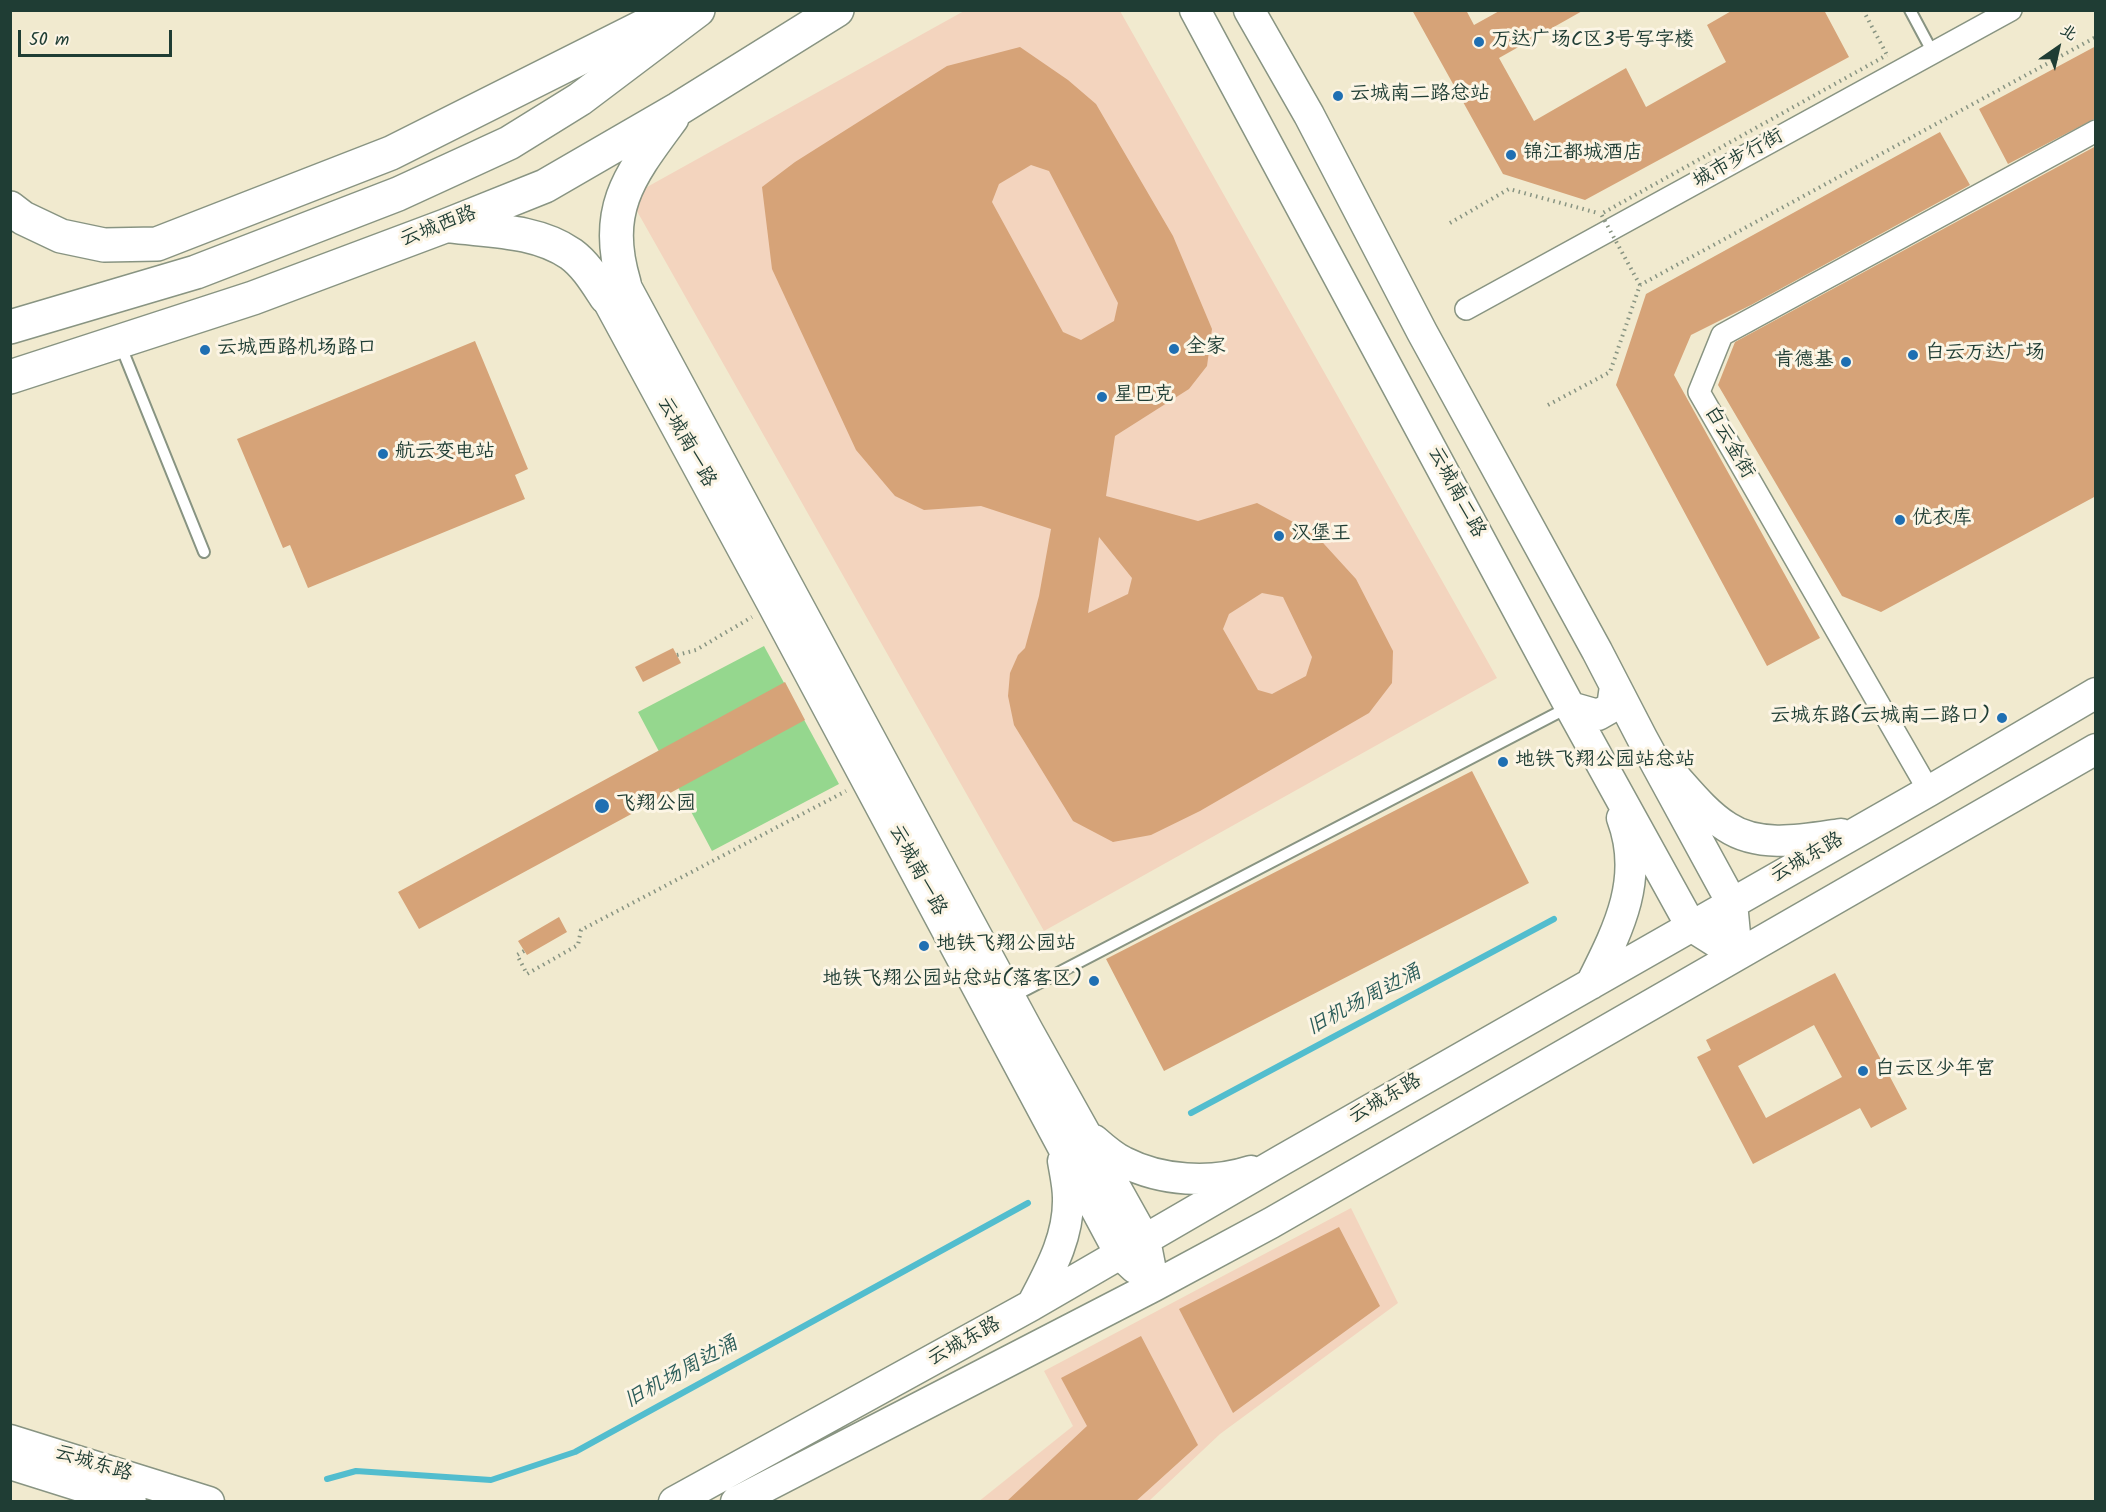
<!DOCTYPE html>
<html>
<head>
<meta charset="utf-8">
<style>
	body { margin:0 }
	#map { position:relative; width:2106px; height:1512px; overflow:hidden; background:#f1eacf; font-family:Kalam,"LXGW WenKai TC",sans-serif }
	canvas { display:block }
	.frame { position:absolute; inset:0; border:12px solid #1f3d34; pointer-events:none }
	.north { position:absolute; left:2028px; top:18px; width:60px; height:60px; -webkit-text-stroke:4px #fcf5e5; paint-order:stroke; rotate:34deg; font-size:16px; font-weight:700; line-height:24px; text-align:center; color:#1f3d34 }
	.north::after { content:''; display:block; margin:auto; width:21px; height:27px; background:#1f3d34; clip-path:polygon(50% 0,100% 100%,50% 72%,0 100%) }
	.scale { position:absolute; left:18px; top:30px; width:154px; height:27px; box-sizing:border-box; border:3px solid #1f3d34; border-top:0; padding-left:8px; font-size:18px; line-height:21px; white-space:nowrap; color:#1f3d34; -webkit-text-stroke:4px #fcf5e5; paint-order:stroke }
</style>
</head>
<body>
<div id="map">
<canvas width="2106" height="1512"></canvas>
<div class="frame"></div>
<div class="north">北</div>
<div class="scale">50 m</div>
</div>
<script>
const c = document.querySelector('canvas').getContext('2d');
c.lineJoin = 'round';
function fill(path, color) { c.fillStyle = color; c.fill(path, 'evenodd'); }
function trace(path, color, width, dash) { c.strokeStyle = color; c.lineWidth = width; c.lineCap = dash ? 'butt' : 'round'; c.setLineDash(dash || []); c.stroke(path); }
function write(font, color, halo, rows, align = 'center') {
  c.font = font + ' Kalam,"LXGW WenKai TC",sans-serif'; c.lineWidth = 6; c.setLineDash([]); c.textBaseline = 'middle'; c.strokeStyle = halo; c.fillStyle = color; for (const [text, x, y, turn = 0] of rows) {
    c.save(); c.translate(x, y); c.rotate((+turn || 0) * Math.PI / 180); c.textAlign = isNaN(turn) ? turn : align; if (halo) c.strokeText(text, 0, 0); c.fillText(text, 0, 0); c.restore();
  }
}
fill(new Path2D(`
	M 964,11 L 1120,11 L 1497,678 L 1044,931 L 629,197 Z
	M 1351,1208 L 1398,1303 L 1220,1434 L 1149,1501 L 978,1502 L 1073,1426 L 1044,1371 Z`), '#f3d4be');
fill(new Path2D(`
	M 764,646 L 839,784 L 712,851 L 638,712 Z`), '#95d78e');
trace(new Path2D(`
	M 1191,1113 L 1554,919
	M 327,1479 L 356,1471 L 491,1480 L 575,1452 L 1028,1203`), '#52bdce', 6);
fill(new Path2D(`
	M 1412,10 L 1466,10 L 1474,25 L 1501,10 L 1584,10 L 1499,58 L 1534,121 L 1626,68 L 1646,107 L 1726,62 L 1707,25 L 1733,10 L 1824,10 L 1849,57 L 1585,200 L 1503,174 Z
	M 2096,46 L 2096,118 L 2008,164 L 1979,109 Z
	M 1020,47 L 1068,80 L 1096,104 L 1173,236 L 1212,329 L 1207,366 L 1189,389 L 1115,436 L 1106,496 L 1198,521 L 1257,503 L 1314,533 L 1356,579 L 1393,651 L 1392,683 L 1369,713 L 1200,811 L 1151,835 L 1113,842 L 1073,821 L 1014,725 L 1008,696 L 1010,673 L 1018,655 L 1025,648 L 1039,596 L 1051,529 L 981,506 L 924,510 L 895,496 L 856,450 L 772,269 L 762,187 L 795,162 L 947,66 ZM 1031,165 L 1049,171 L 1118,303 L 1114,321 L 1081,340 L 1063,332 L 992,202 L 999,184 ZM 1099,537 L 1132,578 L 1128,594 L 1088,613 ZM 1262,593 L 1283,597 L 1312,657 L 1306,676 L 1272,694 L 1258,690 L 1223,629 L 1229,614 Z
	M 1940,132 L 1970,185 L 1751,305 L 1691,335 L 1674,375 L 1820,638 L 1767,666 L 1616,385 L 1646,294 Z
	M 2096,146 L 2096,496 L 1881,612 L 1842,596 L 1718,385 L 1735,342 Z
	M 475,341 L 528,469 L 515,475 L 525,499 L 308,588 L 290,545 L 283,548 L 237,439 Z
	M 673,648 L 681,663 L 643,682 L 635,667 Z
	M 785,682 L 805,720 L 419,929 L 398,892 Z
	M 1472,771 L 1529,883 L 1164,1071 L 1106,959 Z
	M 559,917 L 567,932 L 527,955 L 518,941 Z
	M 1835,973 L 1907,1109 L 1871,1128 L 1860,1108 L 1753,1164 L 1697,1057 L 1711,1050 L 1706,1040 ZM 1814,1025 L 1842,1077 L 1766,1118 L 1738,1066 Z
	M 1339,1227 L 1380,1306 L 1233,1413 L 1179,1309 Z
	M 1141,1336 L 1198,1445 L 1135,1502 L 1006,1502 L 1087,1426 L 1061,1378 Z`), '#d6a378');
const lane = new Path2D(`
	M 1910,10 L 1933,53
	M 120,344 L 204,552
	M 1012,997 L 1567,708`);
const street = new Path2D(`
	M 1466,309 L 2011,10
	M 1929,791 L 1699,392 L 1722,335 L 2096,131`);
const secondary = new Path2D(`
	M 1195,10 L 1570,707 L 1691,926 L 1737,955
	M 1249,10 L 1309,115 L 1422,332 L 1597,651 L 1642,738 L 1732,903 L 1737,955
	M 624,283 L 1028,1031 L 1145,1240 L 1154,1286
	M 606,297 L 773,605 L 1120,1254 L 1135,1268
	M 1570,707 L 1598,715 L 1612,707 L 1615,686
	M 1677,779 C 1692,796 1708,815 1727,827 C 1760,849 1806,839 1841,834
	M 1591,984 C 1618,930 1645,879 1622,818
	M 1094,1140 C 1103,1148 1113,1157 1124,1162 C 1161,1181 1211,1184 1251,1171
	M 1032,1305 C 1049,1272 1069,1238 1068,1198 C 1068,1186 1065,1173 1063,1161
	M 10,1440 L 209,1502
	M 10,1464 L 131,1502
	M 674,1502 L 1032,1305 L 1282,1160 L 1929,791 L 2096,693
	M 736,1502 L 1154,1286 L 1271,1223 L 2096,749`);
const primary = new Path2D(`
	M 450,226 C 490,231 536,230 571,254 C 586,265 596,282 606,297
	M 624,283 C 602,209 630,175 672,118
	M 10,327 L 196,272 L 398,194 L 509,143 L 580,99 L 698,10
	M 10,377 L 253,298 L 445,226 L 545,186 L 678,109 L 837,10`);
const highway = new Path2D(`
	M 10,208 L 23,218 L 61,236 L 104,245 L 157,244 L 391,153 L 676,10`);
trace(lane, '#889482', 14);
trace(street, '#889482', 24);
trace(secondary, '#889482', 33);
trace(primary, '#889482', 36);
trace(highway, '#889482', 36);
trace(new Path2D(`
	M 1863,10 L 1887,55
	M 1450,223 L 1509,189 L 1598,213
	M 1548,405 L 1610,372 L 1640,285 L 2096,37
	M 677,655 L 696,650 L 752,617
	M 524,951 L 517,955 L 527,974 L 578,945 L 581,930 L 846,791`), '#889482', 4, [1.5, 4.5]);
trace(lane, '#fff', 10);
trace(street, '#fff', 21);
trace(secondary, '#fff', 30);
trace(primary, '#fff', 33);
trace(highway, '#fff', 33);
trace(new Path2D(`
	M 1640,285 L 1601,214 L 1887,55`), '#889482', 4, [1.5, 4.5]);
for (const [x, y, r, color] of [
	[1479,42,6,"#1f6fb2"],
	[1338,96,6,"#1f6fb2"],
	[1511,155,6,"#1f6fb2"],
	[1174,349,6,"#1f6fb2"],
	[205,350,6,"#1f6fb2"],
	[1913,355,6,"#1f6fb2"],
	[1846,362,6,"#1f6fb2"],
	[1102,397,6,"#1f6fb2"],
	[383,454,6,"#1f6fb2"],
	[1900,520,6,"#1f6fb2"],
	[1279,536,6,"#1f6fb2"],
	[2002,718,6,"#1f6fb2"],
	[1503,762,6,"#1f6fb2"],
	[602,806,8,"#1f6fb2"],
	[924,946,6,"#1f6fb2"],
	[1094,981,6,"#1f6fb2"],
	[1863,1071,6,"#1f6fb2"]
]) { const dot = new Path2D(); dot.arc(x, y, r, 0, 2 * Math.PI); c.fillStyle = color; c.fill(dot); trace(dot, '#fcf5e5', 2); }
write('20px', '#1f3d34', '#fcf5e5', [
	["万达广场C区3号写字楼",1491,42],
	["云城南二路总站",1350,96],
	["锦江都城酒店",1523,155],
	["全家",1186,349],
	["云城西路机场路口",217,350],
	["白云万达广场",1925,355],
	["肯德基",1834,362,"right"],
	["星巴克",1114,397],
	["航云变电站",395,454],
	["优衣库",1912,520],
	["汉堡王",1291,536],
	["云城东路(云城南二路口)",1990,718,"right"],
	["地铁飞翔公园站总站",1515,762],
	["飞翔公园",616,806],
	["地铁飞翔公园站",936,946],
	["地铁飞翔公园站总站(落客区)",1082,981,"right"],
	["白云区少年宫",1875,1071]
], 'left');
write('20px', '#1f3d34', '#fcf5e5', [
	["城市步行街",1739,160,-29],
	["云城西路",439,228,-21],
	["云城南一路",685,443,61],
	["白云金街",1728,443,60],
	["云城南二路",1455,493,62],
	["云城东路",1808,859,-30],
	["云城南一路",916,871,62],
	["云城东路",1386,1100,-30],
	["云城东路",965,1343,-29],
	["云城东路",93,1465,17]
]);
write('italic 21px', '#2c5d5a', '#fcf5e5', [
	["旧机场周边涌",1365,1002,-28],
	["旧机场周边涌",682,1374,-29]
]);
</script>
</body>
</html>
